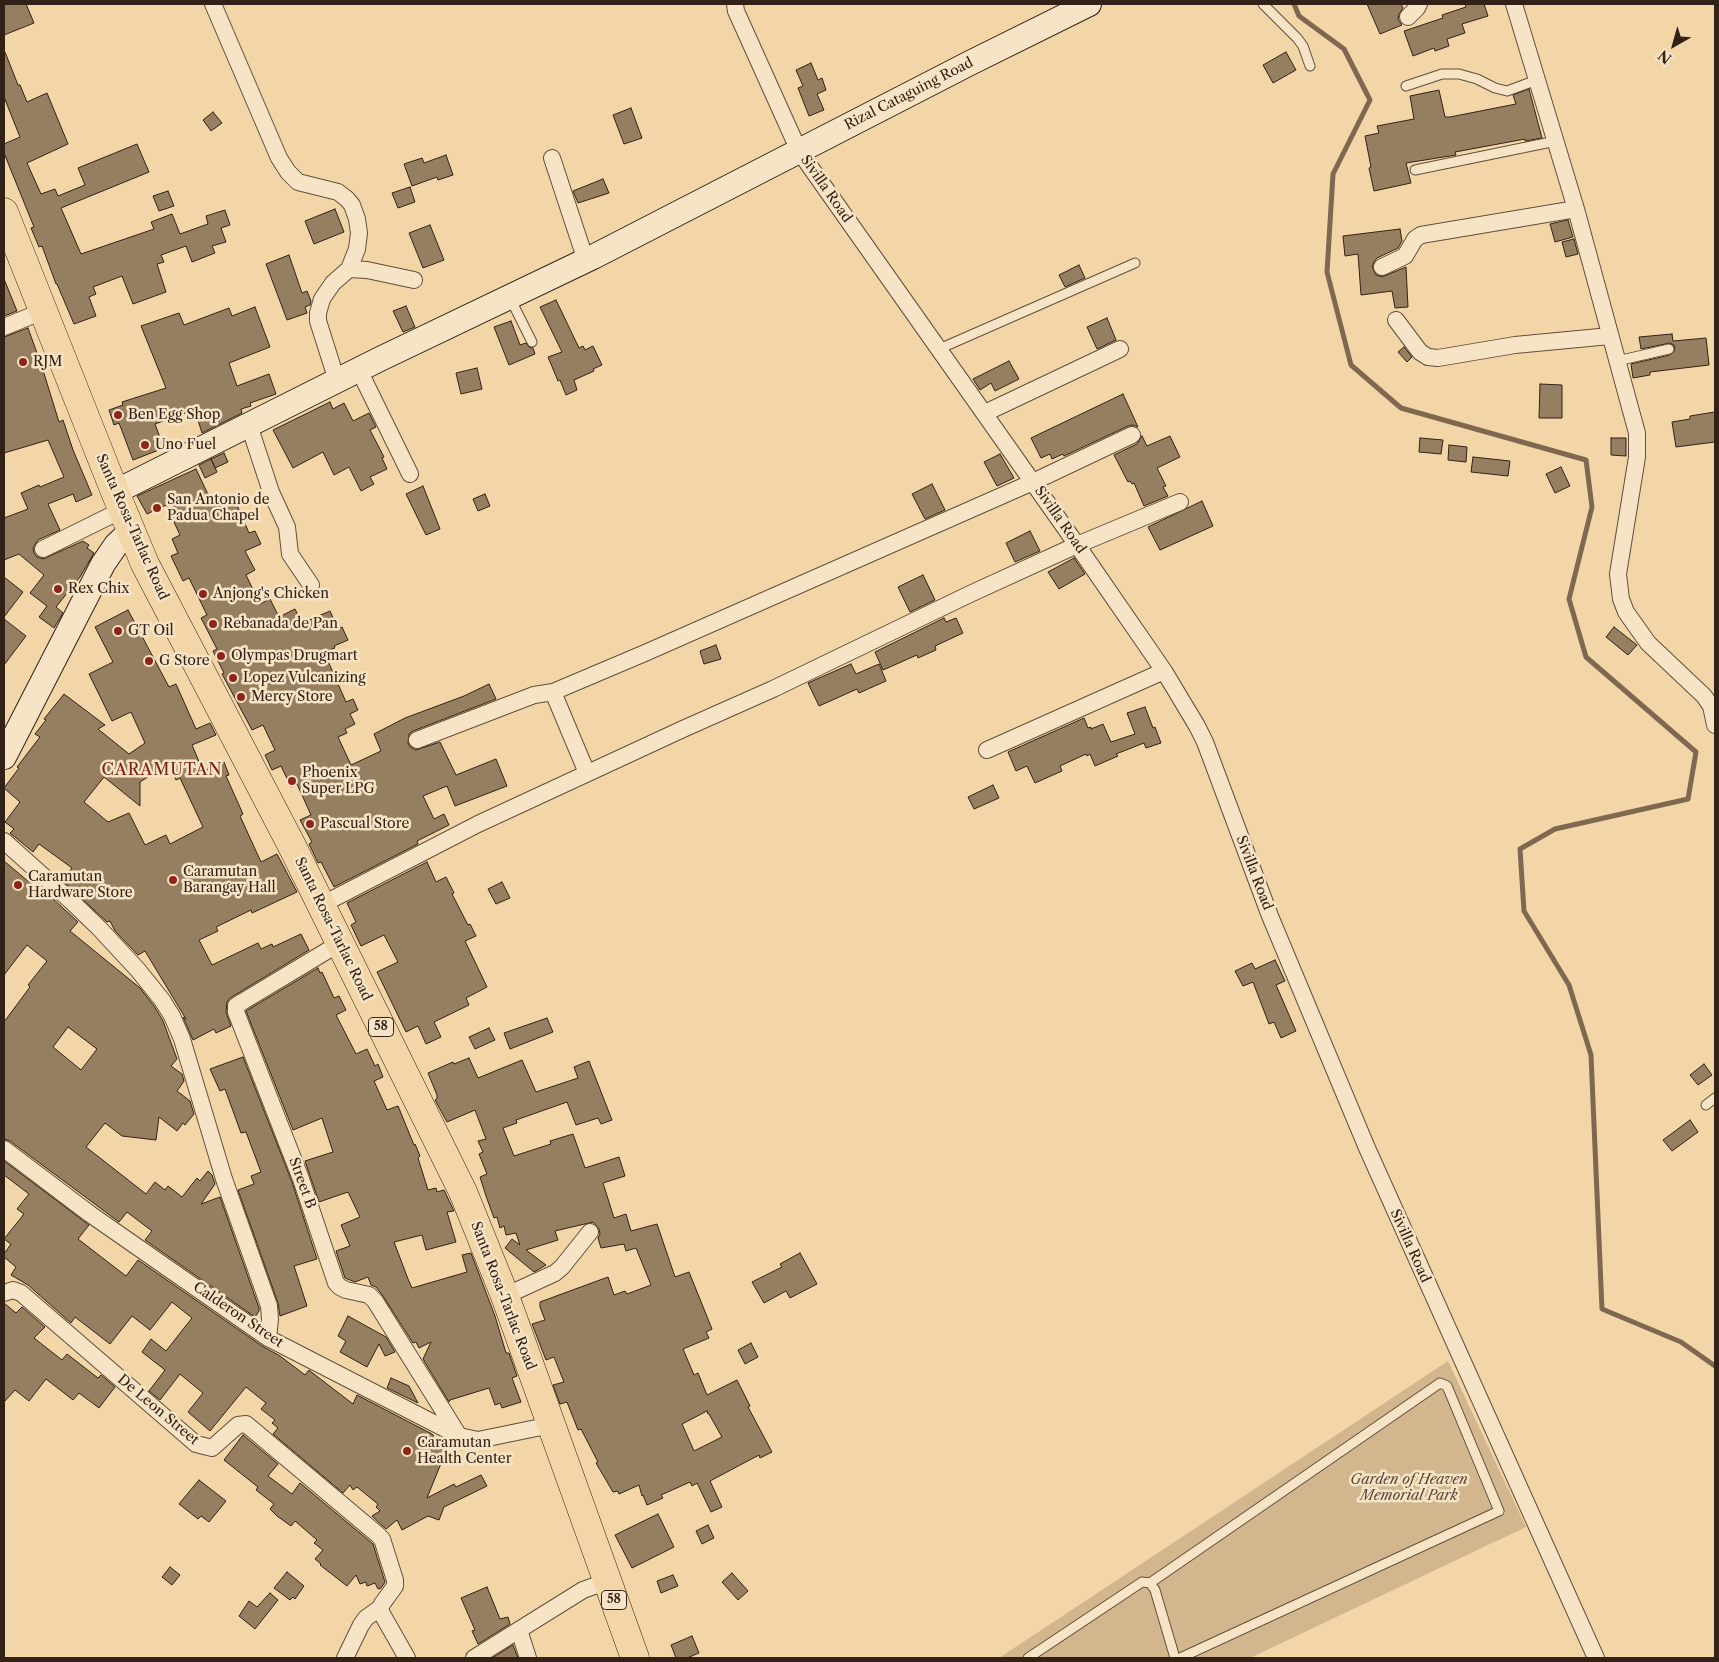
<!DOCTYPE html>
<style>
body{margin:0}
#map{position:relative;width:1719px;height:1662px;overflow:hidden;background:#f3d6a7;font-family:"Libre Caslon Text",serif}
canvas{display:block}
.frame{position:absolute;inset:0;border:5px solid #322116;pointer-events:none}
.north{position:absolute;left:1649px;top:20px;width:50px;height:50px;-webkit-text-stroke:4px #f7e4c6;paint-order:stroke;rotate:218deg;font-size:14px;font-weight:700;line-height:20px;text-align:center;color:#322116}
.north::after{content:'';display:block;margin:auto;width:18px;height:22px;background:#322116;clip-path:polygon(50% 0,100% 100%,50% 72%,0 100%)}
</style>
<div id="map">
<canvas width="1719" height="1662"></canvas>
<div class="frame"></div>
<div class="north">N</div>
</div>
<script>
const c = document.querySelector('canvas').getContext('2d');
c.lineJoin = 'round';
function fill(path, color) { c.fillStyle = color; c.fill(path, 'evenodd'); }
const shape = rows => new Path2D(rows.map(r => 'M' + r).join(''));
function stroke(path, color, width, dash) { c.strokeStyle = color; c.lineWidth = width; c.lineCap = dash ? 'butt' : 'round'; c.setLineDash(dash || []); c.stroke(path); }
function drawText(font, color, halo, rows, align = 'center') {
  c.font = font + ' "Libre Caslon Text",serif'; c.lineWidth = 5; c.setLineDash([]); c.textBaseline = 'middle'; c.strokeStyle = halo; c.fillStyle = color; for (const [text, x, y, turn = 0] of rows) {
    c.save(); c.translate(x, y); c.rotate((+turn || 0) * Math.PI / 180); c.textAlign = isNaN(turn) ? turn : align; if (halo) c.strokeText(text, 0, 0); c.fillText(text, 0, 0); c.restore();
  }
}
const green = shape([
 [1448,1361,1526,1527,1250,1658,999,1658]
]);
const stream = shape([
 [1294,4,1299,16,1344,49,1370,100,1333,174,1327,272,1351,365,1401,408,1586,460,1592,507,1569,599,1586,657,1696,752,1688,799,1555,829,1520,849,1524,911,1569,985,1591,1055,1602,1309,1681,1342,1715,1366]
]);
const building = shape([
 [4,4,26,4,34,23,4,35,4,4],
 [1367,4,1401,4,1403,8,1399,14,1398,19,1402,25,1380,34,1367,4],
 [1465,4,1484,4,1488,16,1462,24,1465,33,1447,39,1449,46,1435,51,1434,48,1413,56,1404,31,1443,18,1442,15,1466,7,1465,4],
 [4,52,5,52,18,85,20,85,27,102,47,93,68,144,27,163,41,194,55,189,58,196,85,185,78,168,137,144,149,172,61,208,81,254,154,229,151,222,172,214,180,234,208,224,206,216,225,210,230,225,221,228,226,242,212,246,215,253,192,262,186,246,161,255,164,262,157,264,166,292,133,304,122,276,93,287,96,294,89,297,96,316,74,324,57,284,56,284,42,246,39,247,31,228,34,227,4,153,4,144,20,137,4,97,4,52],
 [1286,52,1296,70,1273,83,1263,65,1286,52],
 [811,63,818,80,822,78,826,90,817,94,824,110,809,116,798,88,803,86,796,70,811,63],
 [1529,89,1542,138,1525,141,1525,139,1455,152,1456,155,1406,163,1411,183,1374,191,1369,168,1371,167,1365,136,1379,133,1377,126,1414,119,1410,96,1439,90,1445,117,1450,117,1516,104,1513,95,1529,89],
 [631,108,642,138,624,144,613,115,631,108],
 [213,112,222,123,211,131,203,120,213,112],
 [446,155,453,175,438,180,437,177,412,186,404,164,422,158,424,163,446,155],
 [603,179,609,193,578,203,573,191,603,179],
 [410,187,415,202,398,208,392,193,410,187],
 [168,191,174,206,159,211,153,196,168,191],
 [335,209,344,232,314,244,305,221,335,209],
 [1568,220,1573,237,1555,242,1550,224,1568,220],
 [430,225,444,260,423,268,409,233,430,225],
 [1400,229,1402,241,1398,248,1377,258,1374,262,1372,267,1376,275,1382,277,1406,267,1408,307,1395,308,1392,291,1361,295,1358,254,1345,256,1343,236,1400,229],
 [1574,239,1578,254,1566,257,1562,242,1574,239],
 [289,255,302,293,307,291,311,301,310,305,305,307,307,313,287,320,266,264,289,255],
 [1079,265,1085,278,1065,287,1059,275,1079,265],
 [4,279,17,311,4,316,4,279],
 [556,300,579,348,583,346,585,350,593,346,602,365,593,369,594,371,574,380,577,390,566,395,560,380,558,381,548,357,562,352,540,307,556,300],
 [406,306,415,327,403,332,393,311,406,306],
 [255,307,270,347,229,363,237,386,269,374,276,394,250,403,251,406,241,409,242,413,202,433,197,417,190,419,188,412,155,424,164,448,133,460,119,423,114,425,109,410,123,405,122,402,166,388,141,326,179,313,184,325,229,308,232,316,255,307],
 [1107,318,1116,340,1097,349,1087,327,1107,318],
 [511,321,520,345,526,343,529,347,533,348,535,354,509,365,494,327,511,321],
 [28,328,42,367,59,422,63,420,73,450,92,495,76,502,73,494,48,504,60,530,38,540,33,548,34,553,37,557,43,559,83,541,89,545,87,548,94,553,80,577,56,607,63,613,54,628,39,617,47,606,30,593,44,575,19,554,4,560,4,518,28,509,21,493,39,485,40,487,64,477,48,440,4,453,4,337,28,328],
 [1672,334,1673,341,1706,338,1709,365,1650,372,1650,375,1633,378,1631,364,1670,355,1675,350,1674,345,1670,343,1641,349,1639,337,1672,334],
 [1404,347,1412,357,1407,362,1398,352,1404,347],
 [1009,361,1019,379,995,391,991,383,980,390,973,379,1009,361],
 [477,368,482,389,461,394,456,373,477,368],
 [1540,384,1562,385,1562,418,1539,418,1540,384],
 [1123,394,1138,427,1133,425,1128,426,1064,456,1063,454,1052,459,1050,454,1041,458,1031,438,1123,394],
 [330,402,333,409,344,403,353,421,369,413,376,427,370,430,384,457,382,458,387,469,370,477,374,484,361,491,349,467,334,475,323,452,293,468,273,430,330,402],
 [1715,412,1715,442,1676,447,1672,422,1690,419,1690,416,1715,412],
 [1142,436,1147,446,1170,436,1180,457,1157,468,1166,486,1163,487,1168,496,1144,506,1134,483,1132,484,1130,481,1128,482,1114,455,1137,444,1142,436],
 [1420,438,1443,440,1441,454,1419,452,1420,438],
 [1611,438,1626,438,1626,456,1611,455,1611,438],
 [1449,445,1467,447,1466,462,1448,460,1449,445],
 [224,453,228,462,215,468,211,459,224,453],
 [1000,454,1014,478,997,486,984,462,1000,454],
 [1473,457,1510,461,1508,476,1471,472,1473,457],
 [211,459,217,472,205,478,199,465,211,459],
 [1561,467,1570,486,1555,493,1546,474,1561,467],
 [196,469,214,507,234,498,249,533,255,531,261,544,245,551,255,570,246,575,260,604,270,599,279,617,295,609,302,623,330,611,338,629,342,627,348,640,334,646,335,648,324,652,346,702,353,699,358,710,350,714,355,724,345,729,347,733,338,737,351,765,381,751,374,734,405,718,464,696,489,684,496,699,413,731,409,734,408,743,410,747,416,750,440,742,456,775,496,759,507,786,455,806,447,786,423,796,434,819,444,814,449,825,417,841,418,844,334,887,321,862,318,863,309,844,312,842,300,820,311,815,297,784,291,787,281,766,272,770,265,755,275,750,263,725,252,730,222,674,224,673,213,651,217,649,201,618,207,615,189,578,183,581,171,556,178,553,172,539,180,535,166,505,147,514,137,496,196,469],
 [932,484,945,510,925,519,912,494,932,484],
 [423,486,440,529,426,535,406,494,423,486],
 [485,494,490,506,478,511,473,499,485,494],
 [1202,501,1213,526,1160,550,1148,527,1202,501],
 [1030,531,1040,551,1015,562,1006,543,1030,531],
 [1074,558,1085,574,1059,589,1048,572,1074,558],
 [923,575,935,600,910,612,898,587,923,575],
 [4,577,23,592,4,617,4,577],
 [128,610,169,687,176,684,196,729,210,723,216,735,192,745,203,771,224,762,229,775,226,776,243,814,240,816,261,862,277,854,297,892,252,913,251,910,216,927,218,931,199,940,212,965,258,943,261,949,272,944,273,947,301,934,309,950,230,998,227,1002,226,1012,231,1026,216,1033,214,1029,193,1040,183,1017,186,1019,145,951,138,955,115,931,110,921,107,922,62,880,72,868,39,844,33,852,10,833,14,829,5,822,20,802,4,788,19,768,17,767,40,737,35,734,46,720,44,719,64,694,105,725,98,729,129,754,145,743,131,712,112,721,89,674,113,662,95,627,128,610],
 [169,763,176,780,180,778,203,827,170,844,166,835,145,845,129,813,108,822,84,802,104,777,140,806,140,782,169,763],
 [944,618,946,622,956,618,963,633,935,646,936,650,918,658,917,655,883,670,875,652,944,618],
 [4,619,26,636,4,665,4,619],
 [1614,627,1637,645,1628,655,1606,637,1614,627],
 [716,645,721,659,704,664,700,651,716,645],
 [851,664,856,674,879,664,886,681,859,693,857,689,819,706,808,683,851,664],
 [1145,707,1153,728,1155,727,1161,743,1146,748,1144,743,1116,754,1118,756,1095,766,1090,754,1087,756,1086,754,1060,766,1062,771,1035,783,1027,766,1016,771,1008,752,1084,718,1088,728,1091,727,1091,729,1103,724,1111,742,1135,734,1127,713,1145,707],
 [993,785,999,798,974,809,968,797,993,785],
 [4,861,48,898,50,896,78,922,70,931,140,988,154,1006,163,1021,177,1059,171,1066,182,1074,184,1081,177,1091,190,1101,194,1114,185,1125,183,1123,177,1131,159,1117,156,1140,122,1136,105,1123,86,1147,146,1194,155,1182,165,1190,168,1186,182,1197,197,1178,200,1181,208,1171,212,1175,215,1184,201,1204,220,1197,259,1308,259,1311,255,1317,145,1240,152,1231,127,1212,119,1222,10,1141,4,1139,4,1022,30,987,28,985,47,961,27,945,4,975,4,861],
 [68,1027,97,1049,81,1070,53,1047,68,1027],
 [427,862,436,882,446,877,454,893,452,894,468,925,470,924,476,936,465,941,487,987,466,998,469,1005,434,1022,441,1037,426,1044,418,1026,406,1032,377,972,398,962,384,935,361,946,351,925,356,922,347,903,427,862],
 [502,882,510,898,496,904,488,889,502,882],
 [1275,960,1285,981,1276,985,1296,1031,1281,1038,1274,1022,1269,1024,1253,982,1243,986,1235,971,1252,963,1255,969,1275,960],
 [318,968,320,973,322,972,334,998,339,996,346,1010,336,1015,356,1054,367,1049,375,1066,378,1064,383,1077,374,1081,387,1110,398,1106,414,1145,415,1144,420,1156,418,1158,428,1190,436,1188,437,1192,444,1190,454,1211,447,1212,456,1242,426,1250,422,1235,394,1242,408,1279,412,1288,467,1272,462,1255,471,1253,495,1316,506,1353,509,1353,517,1376,512,1378,521,1402,502,1408,500,1403,495,1405,489,1388,450,1400,449,1402,423,1359,431,1342,419,1348,416,1342,413,1343,383,1296,376,1287,371,1285,368,1277,355,1282,345,1278,336,1251,350,1246,341,1225,360,1217,348,1192,319,1202,305,1161,333,1152,322,1118,293,1130,246,1011,318,968],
 [547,1018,553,1032,510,1049,504,1033,547,1018],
 [489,1028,495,1040,475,1049,469,1037,489,1028],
 [243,1057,292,1182,317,1259,294,1266,307,1306,280,1316,278,1303,238,1190,254,1184,251,1176,261,1172,246,1132,241,1133,225,1089,220,1091,210,1069,243,1057],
 [469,1058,478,1078,522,1060,536,1092,578,1078,574,1067,589,1061,612,1120,601,1124,598,1118,576,1125,567,1102,516,1120,517,1123,503,1128,514,1156,551,1144,550,1141,573,1134,585,1168,619,1157,625,1176,603,1183,614,1218,626,1214,631,1231,657,1224,675,1277,689,1272,712,1329,706,1332,709,1338,683,1349,694,1375,698,1373,707,1395,737,1380,750,1406,748,1407,772,1452,760,1458,759,1455,710,1481,722,1507,711,1512,697,1483,692,1486,690,1482,661,1495,663,1498,647,1505,643,1495,642,1496,639,1485,619,1494,618,1491,613,1492,596,1463,598,1462,581,1429,578,1430,567,1402,560,1404,553,1385,564,1382,554,1357,546,1360,532,1324,545,1320,540,1307,540,1302,608,1277,614,1295,625,1291,627,1294,651,1285,636,1248,626,1251,624,1244,601,1248,598,1238,600,1234,599,1229,593,1222,555,1231,558,1240,526,1250,546,1265,534,1272,505,1248,512,1239,520,1245,516,1233,506,1235,504,1226,500,1228,497,1217,494,1218,486,1196,480,1177,487,1174,479,1154,483,1152,478,1141,486,1139,475,1110,447,1122,435,1100,437,1099,437,1095,428,1073,453,1062,454,1064,469,1058],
 [707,1411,708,1414,709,1414,722,1437,694,1451,682,1424,707,1411],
 [1704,1064,1712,1075,1698,1085,1690,1075,1704,1064],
 [1690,1120,1698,1132,1672,1151,1663,1140,1690,1120],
 [4,1161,89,1225,78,1239,126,1276,138,1260,262,1346,280,1356,305,1375,309,1370,310,1371,353,1404,357,1395,432,1434,434,1436,422,1441,444,1450,444,1456,427,1498,454,1484,456,1487,481,1475,487,1486,444,1507,439,1520,428,1516,402,1530,397,1520,386,1529,372,1516,380,1511,376,1507,378,1504,357,1487,353,1490,350,1485,343,1493,273,1434,278,1428,272,1423,275,1420,261,1409,266,1403,246,1387,210,1431,188,1412,203,1393,180,1374,160,1400,149,1391,165,1370,142,1352,151,1339,166,1351,192,1318,172,1302,150,1330,132,1316,110,1344,75,1317,71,1323,28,1285,11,1275,16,1267,4,1257,4,1254,11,1244,4,1239,24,1214,17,1209,29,1194,4,1175,4,1161],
 [800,1253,817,1284,790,1298,786,1291,764,1303,752,1282,782,1267,780,1264,800,1253],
 [4,1303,16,1313,22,1307,45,1327,34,1338,62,1360,67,1354,98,1378,101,1375,115,1387,99,1408,79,1393,73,1400,46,1379,29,1401,15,1390,4,1402,4,1303],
 [348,1316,386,1337,395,1352,385,1356,379,1344,367,1367,340,1352,346,1341,338,1336,348,1316],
 [751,1343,758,1357,745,1364,738,1350,751,1343],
 [391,1378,409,1386,418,1403,387,1388,391,1378],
 [243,1435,278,1464,268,1476,292,1494,300,1483,373,1544,385,1582,381,1588,378,1589,375,1583,367,1586,366,1582,360,1584,356,1575,347,1586,320,1565,321,1564,315,1559,323,1550,314,1543,317,1540,295,1521,291,1526,277,1516,270,1509,274,1504,256,1490,258,1487,224,1460,243,1435],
 [199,1480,226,1501,209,1522,201,1516,198,1519,179,1504,199,1480],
 [658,1514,674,1547,632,1568,615,1535,658,1514],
 [708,1525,714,1538,702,1544,696,1531,708,1525],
 [170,1567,180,1575,172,1585,162,1577,170,1567],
 [287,1572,304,1586,295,1599,293,1597,290,1600,274,1588,287,1572],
 [732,1573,748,1591,738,1600,722,1582,732,1573],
 [673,1575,678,1586,661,1593,657,1581,673,1575],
 [487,1587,500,1619,508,1617,510,1624,478,1644,472,1631,475,1630,461,1598,487,1587],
 [270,1593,278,1600,255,1629,239,1616,249,1601,257,1607,270,1593],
 [692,1636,699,1653,687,1658,676,1658,671,1645,692,1636],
 [513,1645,518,1658,492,1658,513,1645]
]);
const lane = shape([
 [1263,4,1297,38,1303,46,1310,66],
 [1406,86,1442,74,1459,74,1477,79,1495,88,1507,91,1537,80],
 [1415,170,1556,141],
 [510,298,532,342],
 [939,349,1135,263],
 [1617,361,1669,349],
 [1706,1105,1715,1098],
 [1150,1583,1440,1383,1447,1386,1499,1511,1180,1658],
 [1028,1658,1142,1582,1150,1583,1155,1590,1175,1658]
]);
const street = shape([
 [213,4,279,158,288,172,298,182,338,192,347,199,352,205,357,219,359,233,357,249,349,269],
 [735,4,736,11,799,151,1077,545,1164,671,1197,726,1205,742,1270,916,1367,1148,1596,1658],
 [1514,4,1576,209,1637,433,1637,457,1618,574,1621,599,1626,612,1648,643,1704,696,1711,706,1715,725],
 [1408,17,1417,8,1419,4],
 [552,158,586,261],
 [1382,267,1405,256,1415,239,1421,235,1576,209],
 [1396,320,1420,352,1428,357,1438,358,1515,345,1610,336],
 [4,327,43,311],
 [359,370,410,474],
 [337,381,318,321,318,313,322,299,333,283,349,269,367,270,414,280],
 [985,413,1120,349],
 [249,425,271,492,287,527,290,554,311,585],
 [43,549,122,510],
 [553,692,645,653,1033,482,1132,435],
 [417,740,534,695,553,692,587,773],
 [987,750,1164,671],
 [4,841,71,901,99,928,138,970,162,1000,172,1016,182,1039,224,1179,269,1306,270,1319,268,1338],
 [321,905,478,824,683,729,773,689,970,594,1077,545,1180,502],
 [340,943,242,1002,236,1006,236,1012,301,1179,336,1283,340,1287,346,1290,369,1295,375,1301,459,1436],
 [4,1149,90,1214,268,1338,459,1436,478,1440,551,1425],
 [4,1293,13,1290,21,1293,196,1444,212,1448,238,1425,246,1424,377,1534,382,1539,395,1580,395,1586,382,1604,380,1608,382,1614,407,1658],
 [505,1296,555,1273,562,1267,590,1232],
 [519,1630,528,1658],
 [345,1658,361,1625,366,1618,380,1608],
 [474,1658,583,1590,608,1581]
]);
const secondary = shape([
 [115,492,380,359,593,257,970,63,1089,4],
 [4,757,103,564,116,545,131,531]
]);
const highway = shape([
 [4,212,115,492,145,564,292,846,463,1192,505,1296,635,1658]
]);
const markers = [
 [23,362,5,"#8f2418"],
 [118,415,5,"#8f2418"],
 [145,445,5,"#8f2418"],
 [157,508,5,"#8f2418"],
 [58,589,5,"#8f2418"],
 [203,594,5,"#8f2418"],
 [213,624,5,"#8f2418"],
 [118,631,5,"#8f2418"],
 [221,656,5,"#8f2418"],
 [149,661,5,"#8f2418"],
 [233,678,5,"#8f2418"],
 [241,697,5,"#8f2418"],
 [292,781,5,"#8f2418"],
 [310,824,5,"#8f2418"],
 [173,880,5,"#8f2418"],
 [18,885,5,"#8f2418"],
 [407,1451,5,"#8f2418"]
];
const shields = [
 [381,1027,25],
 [614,1600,25]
];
const shieldNames = [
 ["58",381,1027],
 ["58",614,1600]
];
const streetNames = [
 ["Rizal Cataguing Road",909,94,-27],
 ["Sivilla Road",826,189,55],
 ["Sivilla Road",1060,520,55],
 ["Santa Rosa-Tarlac Road",132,527,66],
 ["Sivilla Road",1254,873,69],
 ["Santa Rosa-Tarlac Road",333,929,64],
 ["Street B",302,1183,70],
 ["Sivilla Road",1410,1246,66],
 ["Santa Rosa-Tarlac Road",503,1296,69],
 ["Calderon Street",238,1315,34],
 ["De Leon Street",158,1410,40]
];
const poiNames = [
 ["RJM",33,362],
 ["Ben Egg Shop",128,415],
 ["Uno Fuel",155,445],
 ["San Antonio de",167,500],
 ["Padua Chapel",167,516],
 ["Rex Chix",68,589],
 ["Anjong's Chicken",213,594],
 ["Rebanada de Pan",223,624],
 ["GT Oil",128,631],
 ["Olympas Drugmart",231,656],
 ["G Store",159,661],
 ["Lopez Vulcanizing",243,678],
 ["Mercy Store",251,697],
 ["Phoenix",302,773],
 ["Super LPG",302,789],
 ["Pascual Store",320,824],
 ["Caramutan",183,872],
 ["Barangay Hall",183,888],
 ["Caramutan",28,877],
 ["Hardware Store",28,893],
 ["Caramutan",417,1443],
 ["Health Center",417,1459]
];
const parkNames = [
 ["Garden of Heaven",1409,1480],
 ["Memorial Park",1409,1496]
];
const quarterNames = [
 ["CARAMUTAN",162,770]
];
fill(green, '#d2b78e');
stroke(stream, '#7e6850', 5);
fill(building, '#967f61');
stroke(building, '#322116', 1);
stroke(lane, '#624e3a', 11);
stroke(street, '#624e3a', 18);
stroke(secondary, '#322116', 26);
stroke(highway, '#322116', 29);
stroke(lane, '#f7e4c6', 9);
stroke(street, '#f7e4c6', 16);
stroke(secondary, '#f7e4c6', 24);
stroke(highway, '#f3d6a7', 28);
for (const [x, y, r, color] of markers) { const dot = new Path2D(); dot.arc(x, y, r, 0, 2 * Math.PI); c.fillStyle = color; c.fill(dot); stroke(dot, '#f7e4c6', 2); }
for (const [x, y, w] of shields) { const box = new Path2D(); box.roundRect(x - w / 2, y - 9.5, w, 19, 4); c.fillStyle = '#f7e4c6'; c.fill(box); stroke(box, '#322116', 1); }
drawText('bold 12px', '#322116', null, shieldNames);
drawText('14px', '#322116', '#f7e4c6', streetNames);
drawText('14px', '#322116', '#f7e4c6', poiNames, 'left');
drawText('italic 14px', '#5a4634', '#f7e4c6', parkNames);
c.letterSpacing = '1px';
drawText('16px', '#7a1f14', '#f7e4c6', quarterNames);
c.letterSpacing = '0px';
</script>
